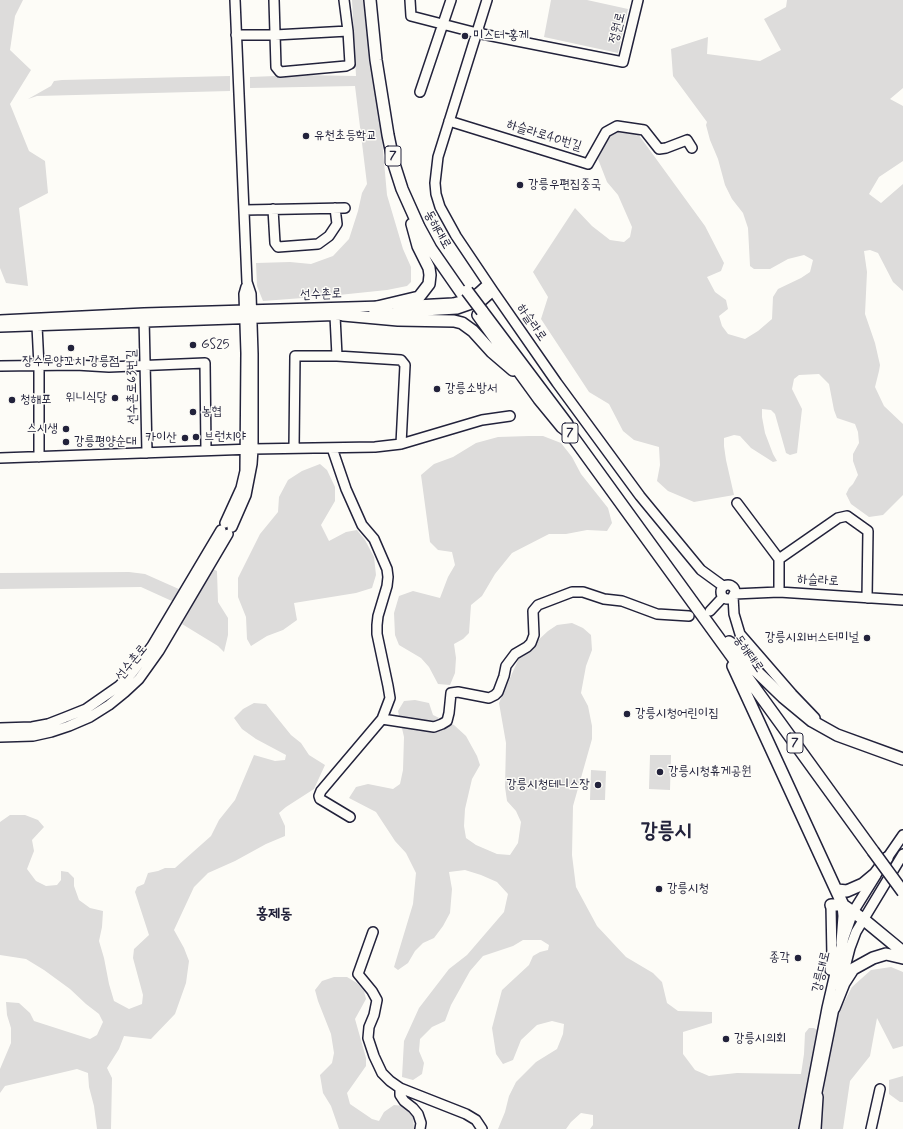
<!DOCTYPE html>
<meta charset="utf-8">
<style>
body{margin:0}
canvas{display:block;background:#fdfcf7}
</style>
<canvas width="903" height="1129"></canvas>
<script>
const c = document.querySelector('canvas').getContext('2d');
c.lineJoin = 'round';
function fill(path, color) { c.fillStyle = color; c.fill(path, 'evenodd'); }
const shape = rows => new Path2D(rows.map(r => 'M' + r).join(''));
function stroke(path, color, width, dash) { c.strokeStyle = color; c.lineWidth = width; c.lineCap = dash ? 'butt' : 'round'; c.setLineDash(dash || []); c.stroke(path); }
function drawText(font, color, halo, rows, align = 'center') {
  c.font = font + ' Mynerve,"Poor Story",sans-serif'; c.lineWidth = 3; c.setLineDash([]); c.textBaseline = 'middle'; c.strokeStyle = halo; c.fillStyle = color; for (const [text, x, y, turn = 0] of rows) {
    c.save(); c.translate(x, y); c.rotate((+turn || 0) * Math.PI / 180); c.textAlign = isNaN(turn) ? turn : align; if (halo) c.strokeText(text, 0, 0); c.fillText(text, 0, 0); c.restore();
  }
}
const green = shape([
 [0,0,23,0,15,16,10,50,31,70,10,104,29,151,45,161,48,193,19,208,28,286,6,283,0,268],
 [352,0,364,0,365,19,371,69,380,117,387,195,403,249,411,267,411,282,407,286,387,290,329,296,263,301,257,286,256,263,290,262,311,264,333,256,349,239,358,211,362,193,367,184,355,86,250,88,250,77,300,75,356,76],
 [551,0,587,0,628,9,618,53,544,37],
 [787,0,903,0,903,88,890,99,903,106,903,161,879,177,869,194,881,203,903,184,903,291,893,282,878,253,870,250,864,251,867,272,865,314,875,343,880,365,879,371,875,387,884,406,903,424,903,495,883,515,869,517,851,504,846,494,849,488,853,484,858,475,853,461,853,454,859,443,858,432,855,424,837,418,834,410,829,384,819,374,799,375,794,379,792,389,802,409,797,453,790,455,786,453,775,414,771,410,762,409,762,417,765,433,773,454,777,461,773,462,751,448,740,436,734,435,724,438,724,446,726,460,734,495,694,502,668,491,657,481,660,465,659,447,634,440,623,431,609,404,589,392,541,319,548,297,533,272,575,208,592,226,610,240,624,242,630,237,632,227,618,195,607,182,598,159,609,136,618,131,638,134,705,226,724,263,721,271,707,277,715,292,726,300,728,309,719,316,722,326,728,334,745,339,758,331,772,319,773,297,778,289,801,278,810,272,813,260,804,255,788,259,770,269,754,269,750,266,748,228,743,213,732,199,725,185,718,159,710,140,706,125,707,122,673,76,671,49,708,37,707,54,760,61,781,50,764,19,786,7],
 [230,76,230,91,37,96,28,99,51,86,54,81,62,80],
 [529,436,543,436,561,443,572,457,581,474,608,508,612,523,607,531,587,530,566,534,549,534,512,553,495,574,482,596,471,605,469,633,463,639,454,644,456,658,455,673,450,685,438,684,429,667,421,658,399,645,395,635,394,613,399,596,413,591,440,598,448,577,455,565,452,552,438,550,430,542,421,475,434,464,453,457,476,443,498,437],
 [320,464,327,470,335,487,335,501,321,525,329,541,346,532,357,530,365,540,374,557,376,575,372,588,356,593,294,603,297,620,283,630,267,636,251,646,247,639,246,617,238,597,238,578,260,534,278,512,279,497,288,480,302,471],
 [213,569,217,571,218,602,228,618,228,635,224,652,218,646,182,624],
 [129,572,145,574,181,590,174,602,141,587,0,589,0,573],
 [572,623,583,628,591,635,592,650,586,666,581,693,588,706,592,726,592,739,573,806,572,855,576,887,597,926,626,957,653,973,662,982,667,1003,678,1011,712,1012,712,1023,683,1032,683,1054,695,1070,709,1076,737,1073,801,1074,804,1054,805,1033,809,1028,814,1028,822,1033,803,1129,590,1129,593,1125,593,1115,581,1113,571,1122,566,1129,498,1129,505,1112,509,1096,516,1082,536,1062,557,1049,563,1034,564,1024,552,1021,537,1025,521,1040,513,1060,503,1064,496,1054,492,1028,502,990,529,965,533,956,540,952,548,950,549,945,541,940,523,940,513,946,483,956,470,971,451,1005,445,1021,432,1027,420,1039,419,1051,424,1063,422,1074,413,1080,402,1077,404,1041,419,1008,449,969,467,955,504,912,508,894,497,882,481,875,465,870,449,872,452,889,450,913,443,926,434,938,423,943,415,951,408,963,398,970,394,967,413,904,416,873,406,853,395,841,376,812,349,798,356,787,368,784,393,789,400,784,403,770,404,737,398,711,404,701,415,700,429,703,433,715,454,725,466,736,477,756,480,765,472,779,465,809,464,826,466,838,476,845,497,854,510,855,518,843,521,822,516,811,507,801,505,787,506,743,499,703,519,658,548,631,557,625],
 [254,703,266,704,291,735,301,743,309,755,325,765,314,789,286,807,279,813,285,826,285,836,266,844,235,861,208,873,194,887,174,930,184,948,189,961,186,983,175,1014,151,1039,124,1036,119,1049,107,1068,112,1078,111,1129,97,1129,94,1106,89,1087,88,1073,77,1069,5,1086,0,1093,0,1069,11,1043,11,1028,7,1015,6,1002,19,1003,30,1013,34,1021,90,1039,97,1035,103,1022,99,1014,86,1004,70,989,44,970,26,959,0,955,0,822,10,815,25,815,38,820,44,827,32,840,34,851,27,869,36,881,46,886,57,885,61,880,61,871,68,872,74,878,74,886,79,900,90,908,103,911,102,927,99,941,104,958,109,984,114,1001,129,1009,142,1004,143,995,133,958,134,949,149,935,135,892,137,887,144,884,148,873,158,871,165,868,175,868,211,836,219,820,235,800,254,755,275,761,285,760,286,755,256,739,242,729,234,718,243,709],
 [650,755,671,755,670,790,649,789],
 [591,770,606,771,605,800,590,800],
 [891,967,903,972,903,1046,893,1049,877,1018,870,1056,850,1081,843,1129,817,1129,832,1036,840,1010,852,987,871,970],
 [334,977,347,977,357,983,364,991,366,999,355,1019,366,1058,366,1066,347,1093,350,1104,372,1119,379,1121,384,1112,394,1105,404,1106,413,1115,414,1129,339,1129,331,1106,323,1093,320,1075,332,1063,334,1053,331,1034,318,1001,315,990,322,981],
 [903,1076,903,1102,900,1102,889,1094,889,1080]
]);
const minor = shape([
 [274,0,276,67,280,72,346,66,350,64,348,31,344,0],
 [410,0,411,16,477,33,623,62,638,0],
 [487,0,438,157,435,183,436,194,440,207,456,236,493,291,557,383,640,496,701,570,723,586],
 [236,35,275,35,348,31],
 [420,92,451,0],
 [449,121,588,164,606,132,617,126,644,130,659,149,666,148,687,140,692,148],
 [273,209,275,243,278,247,318,244,329,236,337,224,335,208],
 [245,210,345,208],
 [397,306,453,303,465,300,478,293,488,284],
 [373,314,457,309,483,300,493,291],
 [335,316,337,356],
 [144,317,147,453],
 [0,320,144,313,382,306],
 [37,326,39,366,39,457],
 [0,327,349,315],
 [0,366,76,365,109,367,205,363,206,450],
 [294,448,295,356,337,356,401,360,405,365,401,444],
 [332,448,346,489,362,525,374,539,387,569,388,577,387,586,378,616,377,625,377,634,388,686,390,698,382,719,321,791,319,796,320,799,350,817],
 [0,458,253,449,375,447,401,444,482,420,510,416],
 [737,503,779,559,779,592],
 [225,523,241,488,245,471,246,353,244,294,246,287],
 [232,527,246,495,252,464,253,449,253,354,251,294,247,282,235,0],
 [779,559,838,518,847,516,868,531,867,598],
 '721 592a7 7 0 1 1 14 0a7 7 0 1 1-14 0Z',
 [734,594,779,592,903,600],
 [733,596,734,614,740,634,792,694,815,718],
 [710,611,723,597],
 [382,719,434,727,442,724,447,721,449,713,451,693,458,692,489,698,495,695,498,692,504,676,506,666,515,654,527,647,531,643,534,635,533,611,538,605,572,592,583,592,604,599,622,601,657,614,689,616],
 [0,728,32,727,48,724,66,717,86,709,119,686,132,673,152,646,221,530],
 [0,737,33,736,51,732,69,726,90,717,109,705,125,692,139,679,159,651,228,534],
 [883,864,903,835],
 [373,932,358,974,372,991,377,1000,374,1015,369,1027,368,1038,374,1056,382,1073,390,1081,400,1088,466,1114,476,1120,482,1129],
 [830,970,832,957,831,905],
 [840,987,850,948,856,932,903,854],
 [400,1088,400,1095,404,1101,413,1108,418,1114,421,1123,420,1129],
 [815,1102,835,1003],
 [804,1129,827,1008,842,943,853,912,876,875],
 [871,1129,880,1089]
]);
const major = shape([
 [370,0,376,60,388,135,394,164,402,189,419,227,431,249,463,295],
 [377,307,419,297,429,284,430,275,429,268,418,246,412,224],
 [343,315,398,320,454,321,462,323,473,331,492,352,513,370],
 [478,315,539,399,562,427,570,433,567,424,482,311],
 [570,433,873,851],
 [729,642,732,644,752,667,783,697,812,721,837,735,903,759],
 [733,666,843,905,863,919,903,952],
 [837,890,847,891,863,884,875,874,887,858],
 [831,905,843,905,844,916,842,943],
 [834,1008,844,983,853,969,873,958,886,954,903,958]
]);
const highway = shape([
 [814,1129,816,1097]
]);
const majorBridge = shape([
 [467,291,482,311],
 [873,851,903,892]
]);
const markers = [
 [465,36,4,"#22223b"],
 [306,136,4,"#22223b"],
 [520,185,4,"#22223b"],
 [193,345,4,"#22223b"],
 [71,348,4,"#22223b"],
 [437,389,4,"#22223b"],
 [115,398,4,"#22223b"],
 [12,400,4,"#22223b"],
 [193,412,4,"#22223b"],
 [66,429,4,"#22223b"],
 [196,437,4,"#22223b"],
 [185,438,4,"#22223b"],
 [66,442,4,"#22223b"],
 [867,638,4,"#22223b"],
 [627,714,4,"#22223b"],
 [660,772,4,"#22223b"],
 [598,785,4,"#22223b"],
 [659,889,4,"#22223b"],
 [798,958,4,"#22223b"],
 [726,1039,4,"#22223b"]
];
const shields = [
 [393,156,16],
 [570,433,16],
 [795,743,16]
];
const shieldNames = [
 ["7",393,156],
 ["7",570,433],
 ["7",795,743]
];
const streetNames = [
 ["정원로",618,28,-76],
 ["하슬라로40번길",544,136,17],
 ["동해대로",437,230,61],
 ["선수촌로",321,295,-2],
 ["하슬라로",531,323,55],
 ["선수촌로63번길",133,387,-91],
 ["하슬라로",818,581,3],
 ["동해대로",748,654,55],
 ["선수촌로",132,663,-51],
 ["강릉대로",822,972,-77]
];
const poiNames = [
 ["미스터 홍게",473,36],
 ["유천초등학교",314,136],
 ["강릉우편집중국",528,185],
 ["GS25",201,345],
 ["장수루양꼬치 강릉점",71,362,"center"],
 ["강릉소방서",445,389],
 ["위니식당",107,398,"right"],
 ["청해포",20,400],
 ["농협",201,412],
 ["스시생",58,429,"right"],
 ["브런치야",204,437],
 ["카이산",177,438,"right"],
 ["강릉평양순대",74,442],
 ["강릉시외버스터미널",859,638,"right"],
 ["강릉시청어린이집",635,714],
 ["강릉시청휴게공원",668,772],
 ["강릉시청테니스장",590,785,"right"],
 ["강릉시청",667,889],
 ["종각",790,958,"right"],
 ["강릉시의회",734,1039]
];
const quarterNames = [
 ["홍제동",274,915]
];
const townNames = [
 ["강릉시",666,833]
];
fill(green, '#dddcdb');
stroke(minor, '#22223b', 12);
stroke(major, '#22223b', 14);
stroke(highway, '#22223b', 16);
stroke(minor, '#fdfcf7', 9);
stroke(major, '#fdfcf7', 11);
stroke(highway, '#fdfcf7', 13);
stroke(majorBridge, '#22223b', 14, []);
stroke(majorBridge, '#fdfcf7', 11);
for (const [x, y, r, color] of markers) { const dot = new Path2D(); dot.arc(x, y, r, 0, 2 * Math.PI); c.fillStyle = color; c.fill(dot); stroke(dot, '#fdfcf7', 1.5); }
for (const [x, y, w] of shields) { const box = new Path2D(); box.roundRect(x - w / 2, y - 10, w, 20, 3); c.fillStyle = '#fdfcf7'; c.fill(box); stroke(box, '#22223b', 1); }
drawText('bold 12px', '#22223b', null, shieldNames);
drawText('13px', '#22223b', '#fdfcf7', streetNames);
drawText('13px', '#22223b', '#fdfcf7', poiNames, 'left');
drawText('bold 15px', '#22223b', '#fdfcf7', quarterNames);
drawText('bold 21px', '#22223b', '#fdfcf7', townNames);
</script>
